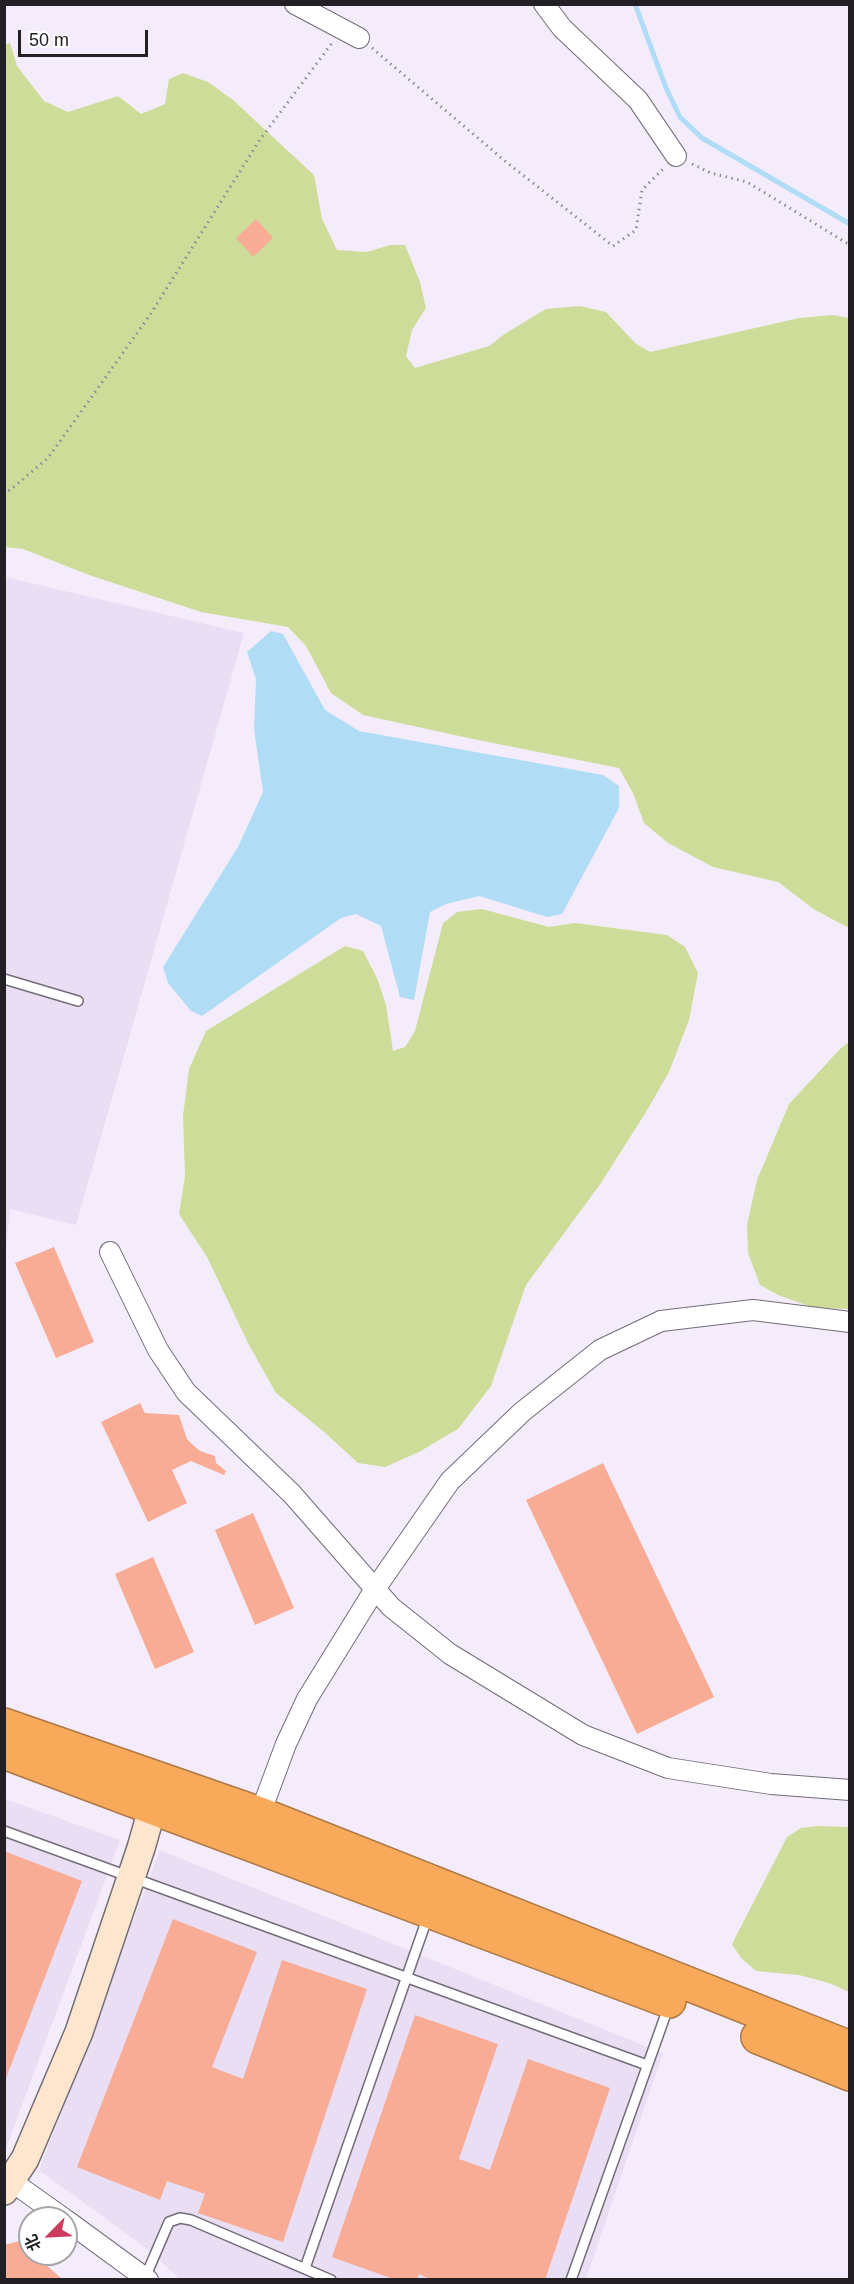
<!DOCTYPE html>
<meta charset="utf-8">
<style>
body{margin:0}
#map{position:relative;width:854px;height:2284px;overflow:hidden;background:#f4ecfa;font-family:Arial,"Noto Sans SC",sans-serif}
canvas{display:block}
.frame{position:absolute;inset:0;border:6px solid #232025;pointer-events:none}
.north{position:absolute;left:18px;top:2206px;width:60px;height:60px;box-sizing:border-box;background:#fff;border:2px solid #a7a6a8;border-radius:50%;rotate:246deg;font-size:16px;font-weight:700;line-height:24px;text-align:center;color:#232025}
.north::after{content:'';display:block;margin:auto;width:21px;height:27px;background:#cb3c60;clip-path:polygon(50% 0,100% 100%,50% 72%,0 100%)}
.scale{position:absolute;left:18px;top:30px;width:130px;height:27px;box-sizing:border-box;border:3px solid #232025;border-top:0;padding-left:8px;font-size:18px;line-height:21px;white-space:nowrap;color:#232025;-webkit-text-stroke:4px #fff;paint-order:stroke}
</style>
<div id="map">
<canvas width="854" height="2284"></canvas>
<div class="frame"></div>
<div class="north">北</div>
<div class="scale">50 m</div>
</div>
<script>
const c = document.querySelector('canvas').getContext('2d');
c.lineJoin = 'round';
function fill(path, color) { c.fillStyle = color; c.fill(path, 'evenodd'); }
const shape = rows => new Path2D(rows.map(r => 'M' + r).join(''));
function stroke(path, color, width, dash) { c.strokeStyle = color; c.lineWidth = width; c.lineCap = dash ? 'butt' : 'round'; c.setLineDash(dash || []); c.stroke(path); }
const built = shape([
 [5,577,244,633,76,1225,10,1209,5,1259],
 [5,1799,120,1840,5,2151],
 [160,1850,663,2053,586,2279,180,2279,146,2248,39,2170]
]);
const green = shape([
 [10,43,17,66,44,101,68,112,118,96,141,114,165,104,169,79,183,73,208,82,233,100,314,175,322,219,337,250,367,252,390,245,405,245,420,282,426,308,412,330,406,356,415,368,489,346,506,333,546,309,580,306,606,312,635,343,650,352,799,318,833,315,849,318,849,928,815,910,778,882,713,867,668,843,644,823,633,793,619,768,473,739,363,715,331,693,306,646,288,627,201,612,89,575,23,549,5,547,4,45],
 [482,909,549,927,575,923,667,935,685,947,698,973,689,1020,669,1072,646,1112,601,1183,526,1285,491,1386,458,1429,419,1452,385,1467,358,1463,323,1431,276,1393,249,1345,207,1257,179,1214,185,1176,183,1116,189,1069,206,1031,345,946,363,951,377,978,386,1005,393,1051,405,1047,415,1031,443,923,457,912],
 [849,1042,849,1309,814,1308,778,1295,760,1285,748,1253,747,1225,757,1180,789,1104,841,1048],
 [819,1826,849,1827,849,1992,829,1983,799,1975,756,1971,741,1958,732,1944,787,1837,801,1828]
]);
const water = shape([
 [271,631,283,634,325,710,359,731,603,775,619,786,619,808,562,914,547,917,479,896,446,904,430,912,414,1000,400,997,381,926,356,914,341,918,202,1016,191,1011,168,983,163,967,238,847,263,792,254,729,256,679,247,652]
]);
const stream = shape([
 [635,4,666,88,680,117,702,138,850,224]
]);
const building = shape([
 [256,219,273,238,253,257,236,238],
 [54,1247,94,1342,56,1358,15,1263],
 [140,1403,145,1413,179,1415,187,1439,193,1445,200,1451,215,1456,216,1463,226,1471,224,1475,191,1461,172,1470,187,1503,148,1522,101,1422],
 [603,1463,714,1697,637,1734,526,1500],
 [253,1513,294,1608,255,1625,215,1530],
 [153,1557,194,1652,155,1669,115,1574],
 [4,1851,82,1881,6,2078,4,2078],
 [173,1919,257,1952,212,2067,243,2079,282,1960,367,1989,283,2242,198,2213,205,2194,167,2181,160,2200,77,2167],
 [415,2015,498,2044,459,2159,490,2170,528,2059,610,2088,545,2280,432,2280,419,2274,417,2280,396,2280,332,2257],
 [19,2241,30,2251,30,2254,34,2254,63,2280,4,2280,4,2245]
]);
const path = shape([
 [372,48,505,161,613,246,636,230,642,190,663,169],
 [692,164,711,173,747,182,850,245],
 [4,495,48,458,150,315,259,141,332,43]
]);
const lane = shape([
 [4,979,78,1001],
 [4,1831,647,2065],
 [305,2268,428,1916],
 [144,2280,169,2222,180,2218,191,2220,331,2280],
 [571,2280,668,2008]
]);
const street = shape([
 [295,4,359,38],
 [544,4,562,28,638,100,676,156],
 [110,1252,158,1350,186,1392,292,1494,391,1607,450,1654,583,1735,668,1768,771,1784,850,1790],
 [260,1814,286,1744,307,1699,375,1589,450,1481,522,1412,600,1350,661,1321,753,1310,850,1322],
 [11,2181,63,2218],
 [66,2220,148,2280]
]);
const secondary = shape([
 [4,2191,25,2159,79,2032,141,1848,153,1806]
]);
const highway = shape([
 [4,1725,260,1814,850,2048],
 [4,1752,669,2001],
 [758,2037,850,2074]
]);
fill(built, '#e9def3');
fill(green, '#cddd99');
fill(water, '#b0ddf5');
stroke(stream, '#b0ddf5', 5);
fill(building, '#f8ac96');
stroke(lane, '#736c79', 12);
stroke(street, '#736c79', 22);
stroke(secondary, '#736c79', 30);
stroke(highway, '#ae7947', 36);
stroke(path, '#918b95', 3, [1.5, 4.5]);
stroke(lane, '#fff', 9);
stroke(street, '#fff', 20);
stroke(secondary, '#fde5ce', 27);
stroke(highway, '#f9a95a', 33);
</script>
